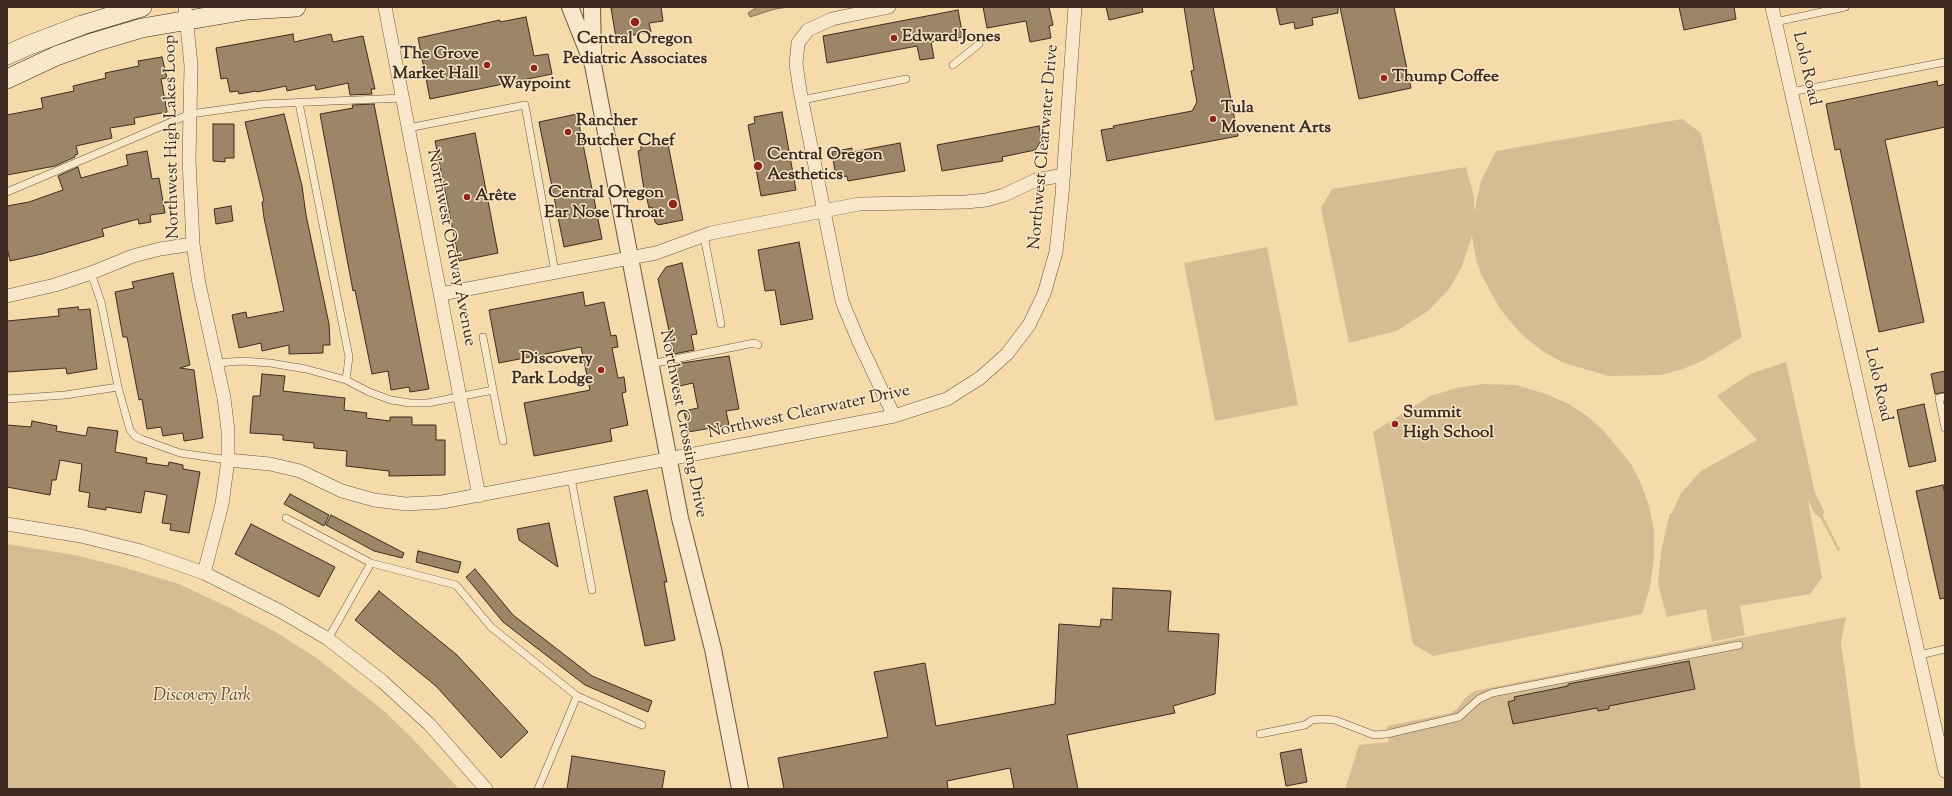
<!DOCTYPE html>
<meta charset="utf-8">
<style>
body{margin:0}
#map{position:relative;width:1952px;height:796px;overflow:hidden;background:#f5daaa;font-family:"Sorts Mill Goudy",serif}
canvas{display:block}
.frame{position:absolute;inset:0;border:8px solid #3e2b1f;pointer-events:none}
</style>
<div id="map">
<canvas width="1952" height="796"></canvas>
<div class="frame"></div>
</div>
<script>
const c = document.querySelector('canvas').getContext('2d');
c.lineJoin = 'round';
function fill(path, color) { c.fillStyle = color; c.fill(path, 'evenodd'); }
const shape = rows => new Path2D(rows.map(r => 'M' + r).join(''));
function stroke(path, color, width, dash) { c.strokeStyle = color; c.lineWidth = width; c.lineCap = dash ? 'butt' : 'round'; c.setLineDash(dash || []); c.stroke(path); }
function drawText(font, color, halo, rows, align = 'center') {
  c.font = font + ' "Sorts Mill Goudy",serif'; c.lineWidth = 3; c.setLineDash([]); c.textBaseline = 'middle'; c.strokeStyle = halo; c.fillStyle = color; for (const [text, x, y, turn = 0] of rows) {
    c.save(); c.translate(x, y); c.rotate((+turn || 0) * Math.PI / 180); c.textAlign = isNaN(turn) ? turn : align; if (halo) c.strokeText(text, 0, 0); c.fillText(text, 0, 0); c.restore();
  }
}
const green = shape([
 [1682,119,1701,133,1742,337,1704,360,1683,369,1661,375,1609,376,1564,363,1544,352,1522,335,1500,309,1481,274,1476,259,1472,236,1462,266,1449,289,1428,311,1396,331,1349,343,1321,208,1332,189,1466,167,1474,197,1474,212,1481,181,1496,151],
 [1267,247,1298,405,1215,421,1184,263],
 [1786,362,1815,493,1824,511,1823,516,1840,550,1838,551,1820,517,1815,514,1808,500,1822,578,1810,594,1740,606,1745,635,1712,642,1706,609,1667,617,1658,584,1661,551,1670,513,1672,513,1681,493,1701,471,1757,440,1717,396,1750,374],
 [1482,384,1516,385,1546,394,1569,404,1587,416,1602,429,1631,464,1641,484,1649,506,1654,531,1654,558,1650,587,1642,614,1433,656,1413,644,1373,432,1430,396,1457,388],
 [7,544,74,555,119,566,179,584,228,607,276,632,318,659,384,711,412,738,459,789,7,789],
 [1846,617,1841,642,1861,789,1346,789,1346,786,1359,745,1389,742,1387,726,1451,713,1458,708,1465,698,1474,691]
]);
const water = shape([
 [757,7,788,7,775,9,750,17,748,13,757,7]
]);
const building = shape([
 [619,7,661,7,663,21,649,23,651,32,616,38,611,8,619,7],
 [983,7,1049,7,1053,25,1049,26,1051,38,1030,42,1026,21,987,28,983,7],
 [1106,7,1142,7,1143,12,1109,20,1106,7],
 [1184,7,1213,7,1238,136,1107,161,1101,130,1114,128,1113,126,1192,111,1197,102,1191,71,1194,70,1184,7],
 [1276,7,1338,7,1338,13,1312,18,1313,25,1295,29,1294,22,1280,25,1276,7],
 [1340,7,1394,7,1411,88,1359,99,1340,7],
 [1679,7,1734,7,1736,19,1684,30,1679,7],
 [958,10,963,37,931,42,934,58,920,60,917,46,827,63,823,36,958,10],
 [526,17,534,56,548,54,552,74,430,99,418,38,500,20,500,22,526,17],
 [293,34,294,42,331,34,333,42,363,36,375,89,371,89,372,94,350,95,348,83,316,90,315,85,287,91,286,86,257,92,256,91,239,94,238,91,230,92,227,78,221,79,216,48,293,34],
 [162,57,167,78,161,79,167,112,134,118,135,124,110,128,112,138,76,146,78,154,75,155,75,157,55,166,7,175,7,115,43,108,41,98,74,91,73,86,106,78,105,73,139,66,138,61,162,57],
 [1937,81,1938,86,1945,84,1945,127,1885,140,1924,322,1879,332,1840,149,1835,150,1826,104,1937,81],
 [374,104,429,389,410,392,409,387,391,390,388,371,372,374,355,290,353,291,320,114,353,108,352,105,374,104],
 [782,112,796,190,761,196,748,125,755,123,754,117,782,112],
 [284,114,302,186,306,215,329,324,330,345,323,345,323,353,289,354,289,345,262,351,261,343,239,348,232,315,246,312,247,318,284,311,264,218,262,202,264,201,245,122,284,114],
 [577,114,602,239,564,247,539,122,577,114],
 [213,124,234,124,234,158,225,158,225,162,213,161,213,124],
 [1039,126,1042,140,1035,150,1002,157,1003,161,942,171,937,145,1039,126],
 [475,133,498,253,459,261,435,141,475,133],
 [661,142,662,146,668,144,683,220,658,225,655,222,652,207,649,208,645,190,644,190,638,151,641,150,641,146,661,142],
 [900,143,905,171,848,181,847,176,836,178,832,152,852,148,852,152,900,143],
 [147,151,152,179,159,178,165,213,150,215,151,222,139,224,138,219,102,229,104,236,42,254,10,261,7,248,7,206,29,202,63,190,58,176,78,167,81,178,128,165,126,155,147,151],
 [231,206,233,221,216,224,214,209,231,206],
 [799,242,813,319,781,325,775,290,765,291,758,250,799,242],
 [682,263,697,334,691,335,694,350,674,354,658,279,666,267,682,263],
 [173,273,190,365,180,368,194,370,203,438,184,441,183,433,163,436,161,427,147,429,142,399,139,400,127,337,123,337,115,292,134,288,132,282,173,273],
 [583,292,585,306,604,302,611,336,616,335,618,347,612,348,618,378,624,377,626,392,622,393,628,425,610,429,612,441,534,456,524,403,590,390,581,347,499,363,489,310,583,292],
 [78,307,79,310,90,309,97,369,67,374,66,368,7,372,7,321,59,316,58,309,78,307],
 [729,356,739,409,726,411,729,425,688,432,684,411,698,408,693,383,680,386,675,364,729,356],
 [1945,371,1945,392,1935,394,1931,374,1945,371],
 [262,374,285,376,283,391,345,398,344,410,367,413,366,418,390,421,390,417,412,417,412,425,436,425,436,440,445,440,445,475,389,476,389,471,346,466,347,451,314,448,314,443,283,440,283,435,250,433,253,396,260,396,262,374],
 [1924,404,1936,461,1909,467,1897,410,1924,404],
 [32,421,57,426,56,431,86,436,88,427,118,431,115,452,147,458,146,463,168,466,169,462,183,465,183,469,200,472,189,533,170,530,171,524,162,523,167,495,145,491,141,513,106,507,106,510,88,507,90,493,79,491,82,464,60,460,56,480,52,480,50,495,7,487,7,425,31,427,32,421],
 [1943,485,1945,494,1945,598,1940,599,1916,491,1943,485],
 [647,490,667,582,664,582,675,640,645,646,614,497,647,490],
 [290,494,329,515,324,526,284,504,290,494],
 [331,515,404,553,402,558,374,551,326,525,331,515],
 [549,523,558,567,519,540,517,529,549,523],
 [251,524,335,567,319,597,235,554,251,524],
 [418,551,461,562,458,573,416,562,418,551],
 [475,569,513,615,592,676,652,701,648,712,585,685,503,622,466,577,475,569],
 [1113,588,1171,591,1168,631,1219,634,1215,694,1173,706,1175,713,1067,735,1078,789,1014,789,1010,768,947,781,948,789,784,789,778,758,888,737,874,672,925,663,936,726,1055,704,1059,624,1100,627,1101,619,1112,620,1113,588],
 [379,591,457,655,528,732,501,758,436,686,355,620,379,591],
 [1689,661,1695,689,1609,706,1609,709,1598,711,1597,708,1513,724,1508,702,1515,700,1514,697,1568,686,1568,684,1689,661],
 [1301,749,1307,782,1286,786,1280,753,1301,749],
 [572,756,665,771,662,789,567,789,572,756]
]);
const service = shape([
 [1775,22,1845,7],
 [953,65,979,44],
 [1791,92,1945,62],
 [802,100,906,79],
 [299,103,349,357,346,380],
 [408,128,525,105,555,272],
 [7,192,190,114,263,104,403,98],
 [704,236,721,324],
 [91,273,101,302,118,387,130,430,135,436,141,439,180,453,228,460],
 [217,363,242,361,270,363,306,369,346,380,369,392,391,400,410,403,428,403,493,390,483,337],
 [651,364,754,343,758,345],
 [493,390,503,441],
 [1945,397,1939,398,1945,428],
 [7,399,65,395,118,387],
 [571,478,592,590],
 [286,518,371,563,456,585,491,627,577,696,642,725],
 [328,639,371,563],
 [1920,655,1945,649],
 [1260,734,1305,725,1312,720,1321,719,1335,720,1374,735,1387,734,1459,717,1479,699,1492,693,1739,645],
 [538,789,577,696]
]);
const minor = shape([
 [185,7,191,65,189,160,193,244,199,284,224,398,228,431,228,460,222,504,204,573],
 [385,7,479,496],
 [889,7,832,19,808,30,798,43,796,64,800,91,842,301,859,342,894,416],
 [1772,7,1945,771],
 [441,294,656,253,711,233,859,204,966,202,986,200,1004,195,1036,180,1064,175],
 [7,296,55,285,91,273,133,256,160,249,193,244],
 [228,460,270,464,300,471,342,491,374,500,406,504,442,502,894,416,947,399,980,378,1007,354,1029,325,1044,294,1056,252,1062,195,1075,7],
 [7,524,81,536,141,551,204,573,282,612,328,639,382,681,430,725,486,789]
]);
const tertiary = shape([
 [570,7,593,65,680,518,713,649,740,789],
 [592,7,593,54]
]);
const secondary = shape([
 [7,55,27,46,82,25,142,7],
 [7,79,56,56,95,42,142,28,247,10,296,7]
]);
const markers = [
 [635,22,5,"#8f2418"],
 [894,38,4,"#8f2418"],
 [487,65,4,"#8f2418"],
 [534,68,4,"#8f2418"],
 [1384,78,4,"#8f2418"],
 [1213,119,4,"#8f2418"],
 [568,132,4,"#8f2418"],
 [758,166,5,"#8f2418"],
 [467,197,4,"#8f2418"],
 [673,204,5,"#8f2418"],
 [601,370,4,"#8f2418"],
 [1395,424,4,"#8f2418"]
];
const poiNames = [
 ["Edward Jones",902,38],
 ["Central Oregon",635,40,"center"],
 ["Pediatric Associates",635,60,"center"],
 ["The Grove",479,55,"right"],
 ["Market Hall",479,75,"right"],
 ["Thump Coffee",1392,78],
 ["Waypoint",534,85,"center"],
 ["Tula",1221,109],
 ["Movenent Arts",1221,129],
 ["Rancher",576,122],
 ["Butcher Chef",576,142],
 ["Central Oregon",767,156],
 ["Aesthetics",767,176],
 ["Central Oregon",664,194,"right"],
 ["Ear Nose Throat",664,214,"right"],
 ["Arête",475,197],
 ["Discovery",593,360,"right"],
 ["Park Lodge",593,380,"right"],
 ["Summit",1403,414],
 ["High School",1403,434]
];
const streetNames = [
 ["Lolo Road",1805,69,77],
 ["Northwest High Lakes Loop",173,137,-91],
 ["Northwest Clearwater Drive",1045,147,-85],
 ["Northwest Ordway Avenue",450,248,79],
 ["Lolo Road",1877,385,77],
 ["Northwest Clearwater Drive",809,413,-12],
 ["Northwest Crossing Drive",682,424,79]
];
const parkNames = [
 ["Discovery Park",202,697]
];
fill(green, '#d6bc92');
fill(water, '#b79e7b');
stroke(water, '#877056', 1);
fill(building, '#9d8667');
stroke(building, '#3e2b1f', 1);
stroke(service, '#6c5742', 8);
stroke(minor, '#6c5742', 14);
stroke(tertiary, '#6c5742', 18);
stroke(secondary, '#3e2b1f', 20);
stroke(service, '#f8e7c8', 7);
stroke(minor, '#f8e7c8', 13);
stroke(tertiary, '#f8e7c8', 16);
stroke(secondary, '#f8e7c8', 19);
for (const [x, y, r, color] of markers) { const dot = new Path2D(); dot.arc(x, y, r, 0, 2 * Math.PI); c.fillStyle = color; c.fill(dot); stroke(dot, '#f8e7c8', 1.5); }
drawText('bold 17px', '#3e2b1f', '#f8e7c8', poiNames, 'left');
drawText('17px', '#3e2b1f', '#f8e7c8', streetNames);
drawText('italic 17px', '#5c4836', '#f8e7c8', parkNames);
</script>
